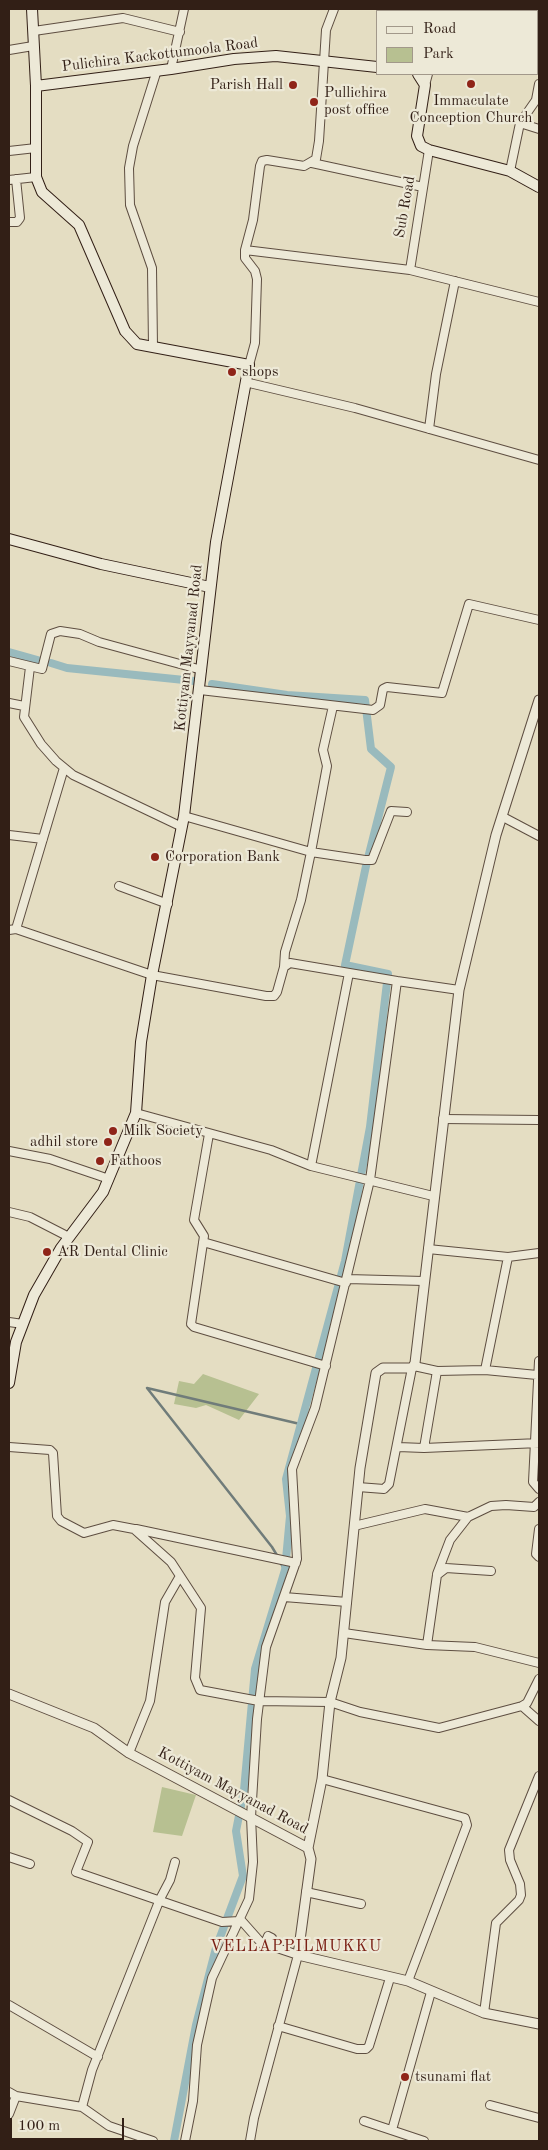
<!DOCTYPE html>
<style>
body{margin:0}
#map{position:relative;width:548px;height:2150px;overflow:hidden;background:#e4ddc2;font-family:"Old Standard TT",serif}
canvas{display:block}
.frame{position:absolute;inset:0;border:10px solid #321f16;pointer-events:none}
.legend{position:absolute;left:376px;top:10px;width:162px;height:65px;box-sizing:border-box;background:#ede9d7;border:1px solid #a2988a;margin:0;padding:6px 9px;list-style:none;font-size:15px;color:#321f16}
.legend li{display:flex;align-items:center;gap:10px;height:25px}
.legend b{width:25px;border:1px solid #a2988a}
.scale{position:absolute;left:10px;top:2118px;width:114px;height:22px;box-sizing:border-box;border:2px solid #321f16;border-top:0;padding-left:6px;font-size:15px;line-height:18px;white-space:nowrap;color:#321f16;-webkit-text-stroke:4px #ede9d7;paint-order:stroke}
</style>
<div id="map">
<canvas width="548" height="2150"></canvas>
<div class="frame"></div>
<ul class="legend">
<li><b style="height:6px;background:#ede9d7"></b>Road</li>
<li><b style="height:14px;background:#b7c091"></b>Park</li>
</ul>
<div class="scale">100 m</div>
</div>
<script>
const c = document.querySelector('canvas').getContext('2d');
c.lineJoin = 'round';
function fill(path, color) { c.fillStyle = color; c.fill(path, 'evenodd'); }
const shape = rows => new Path2D(rows.map(r => 'M' + r).join(''));
function stroke(path, color, width, dash) { c.strokeStyle = color; c.lineWidth = width; c.lineCap = dash ? 'butt' : 'round'; c.setLineDash(dash || []); c.stroke(path); }
function drawText(font, color, halo, rows, align = 'center') {
  c.font = font + ' "Old Standard TT",serif'; c.lineWidth = 4.5; c.setLineDash([]); c.textBaseline = 'middle'; c.strokeStyle = halo; c.fillStyle = color; for (const [text, x, y, turn = 0] of rows) {
    c.save(); c.translate(x, y); c.rotate((+turn || 0) * Math.PI / 180); c.textAlign = isNaN(turn) ? turn : align; if (halo) c.strokeText(text, 0, 0); c.fillText(text, 0, 0); c.restore();
  }
}
const green = shape([
 [203,1374,259,1394,239,1420,206,1405,196,1408,174,1404,179,1381,194,1384],
 [162,1787,196,1795,182,1836,153,1832]
]);
const stream = shape([
 [278,1557,272,1547,147,1388,300,1424],
 [280,1562,285,1570]
]);
const canal = shape([
 [9,652,41,661],
 [51,663,67,668,194,681],
 [174,2141,196,2025,216,1948,243,1876,236,1831,244,1790,255,1669,285,1570,290,1516,286,1479,345,1261,370,1127,388,974,345,965,366,866,391,767,371,749,365,700,287,695,212,684]
]);
const minor = shape([
 [445,11,446,9],
 [487,11,489,9],
 [34,31,123,18,180,32],
 [9,50,33,46],
 [537,61,539,63],
 [171,69,184,9],
 [425,85,428,74],
 [520,123,539,129],
 [9,151,36,148],
 [312,163,423,187],
 [510,171,520,123,536,100,539,84],
 [9,180,36,177],
 [9,222,17,222,20,218,16,179],
 [245,250,410,270,539,302],
 [410,270,429,150],
 [153,347,152,268,130,205,129,168,133,146,157,70],
 [249,365,255,343,257,279,255,271,245,258,245,250,253,220,260,166,262,161,267,160,304,166,316,159,319,141,326,30,334,9],
 [245,382,355,408,539,460],
 [429,429,436,374,455,281],
 [9,661,42,669,51,634,60,631,80,634,99,642,202,670],
 [30,667,24,717,41,744,56,761,73,775,182,827],
 [200,690,373,710,380,705,383,689,387,687,442,693,469,604,539,620],
 [9,703,24,706],
 [184,816,311,852,365,860,372,860,391,811,407,812],
 [503,817,539,836],
 [9,835,43,839],
 [119,886,168,904],
 [16,929,152,975,266,996,274,996,277,992,284,967,290,963,397,981,370,1180,315,1408,292,1469,297,1559,266,1647,257,1719,251,1817,253,1862,249,1899,212,1978,197,2045,193,2101,185,2141],
 [9,930,16,929,64,768],
 [284,967,285,952,301,900,311,852,327,766,323,750,333,706],
 [397,981,459,990],
 [136,1113,271,1150,311,1166,433,1196],
 [443,1119,539,1120],
 [209,1134,195,1214,194,1220,204,1236,191,1324,194,1327,326,1366],
 [9,1151,50,1159,109,1179],
 [311,1166,349,973],
 [9,1212,30,1217,69,1237],
 [203,1242,346,1283],
 [428,1249,508,1257,539,1253],
 [347,1279,424,1281],
 [9,1322,23,1324],
 [539,1361,533,1482,539,1489],
 [414,1366,437,1371,485,1370,537,1375],
 [485,1370,508,1257],
 [9,1447,50,1450,53,1453,57,1516,61,1521,84,1533,113,1525,134,1529,171,1562,201,1608,195,1678,200,1690,259,1701,330,1702,360,1712,439,1728,522,1706,527,1703,539,1679],
 [398,1447,424,1448,539,1443],
 [424,1448,437,1371],
 [358,1487,384,1489,389,1484,412,1368],
 [354,1526,425,1509,468,1517,491,1506,506,1505,534,1507,539,1502],
 [136,1529,296,1563],
 [539,1529,536,1554,539,1557],
 [437,1574,450,1540,468,1517],
 [284,1597,347,1602],
 [344,1633,427,1645,475,1647,539,1663],
 [427,1645,437,1575,446,1568,491,1571],
 [522,1706,539,1721],
 [129,1753,150,1701,165,1602,180,1576],
 [322,1779,465,1818,467,1825,408,1981],
 [9,1800,72,1831,88,1842,76,1872,222,1922,239,1921],
 [9,1857,30,1864],
 [306,1892,361,1904],
 [240,1919,264,1946,268,1936,272,1938,271,1946,298,1955,254,2118,250,2141],
 [9,2005,98,2057],
 [484,2013,496,1923,519,1900,521,1895,520,1884,510,1860,509,1850,539,1776],
 [278,2026,357,2049,366,2049,369,2046,390,1978],
 [9,2092,16,2096,82,2107,109,2126,153,2141],
 [490,2105,539,2118],
 [82,2107,92,2070,160,1899,170,1880,175,1862],
 [9,2114,16,2096],
 [364,2121,424,2141],
 [392,2130,431,1992]
]);
const tertiary = shape([
 [9,1694,94,1728,129,1753,308,1848,311,1859,298,1955,408,1981,484,2013,539,2024],
 [308,1848,322,1779,330,1702,341,1658,360,1468,376,1373,383,1368,412,1368,415,1363,459,990,496,835,539,700]
]);
const secondary = shape([
 [418,74,425,85,417,136,421,146,429,150,510,171,539,187],
 [36,86,171,69,234,59,276,56,377,67],
 [9,539,101,564,210,587],
 [9,1383,16,1342,34,1295,61,1248,103,1192,136,1113,141,1042,152,975,184,816,216,542,249,365,137,344,125,331,79,225,42,192,36,177,36,86,32,9]
]);
const markers = [
 [471,84,5,"#8f2418"],
 [293,85,5,"#8f2418"],
 [314,102,5,"#8f2418"],
 [232,372,5,"#8f2418"],
 [155,857,5,"#8f2418"],
 [113,1131,5,"#8f2418"],
 [108,1142,5,"#8f2418"],
 [100,1161,5,"#8f2418"],
 [47,1252,5,"#8f2418"],
 [405,2077,5,"#8f2418"]
];
const streetNames = [
 ["Pulichira Kackottumoola Road",160,55,-7],
 ["Sub Road",405,207,-80],
 ["Kottiyam Mayyanad Road",189,648,-84],
 ["Kottiyam Mayyanad Road",233,1791,28]
];
const poiNames = [
 ["Parish Hall",283,85,"right"],
 ["Pullichira",324,93],
 ["post office",324,110],
 ["Immaculate",471,101,"center"],
 ["Conception Church",471,118,"center"],
 ["shops",242,372],
 ["Corporation Bank",165,857],
 ["Milk Society",123,1131],
 ["adhil store",98,1142,"right"],
 ["Fathoos",110,1161],
 ["AR Dental Clinic",57,1252],
 ["tsunami flat",415,2077]
];
const neighbourhoodNames = [
 ["VELLAPPILMUKKU",296,1947]
];
fill(green, '#b7c091');
stroke(stream, '#707c7a', 2.5);
stroke(canal, '#99babd', 8);
stroke(minor, '#5e4e41', 10);
stroke(tertiary, '#5e4e41', 11);
stroke(secondary, '#321f16', 12);
stroke(minor, '#ede9d7', 8);
stroke(tertiary, '#ede9d7', 9);
stroke(secondary, '#ede9d7', 10);
for (const [x, y, r, color] of markers) { const dot = new Path2D(); dot.arc(x, y, r, 0, 2 * Math.PI); c.fillStyle = color; c.fill(dot); stroke(dot, '#ede9d7', 2); }
drawText('15px', '#321f16', '#ede9d7', streetNames);
drawText('15px', '#321f16', '#ede9d7', poiNames, 'left');
c.letterSpacing = '1px';
drawText('16px', '#7a1f14', '#ede9d7', neighbourhoodNames);
c.letterSpacing = '0px';
</script>
